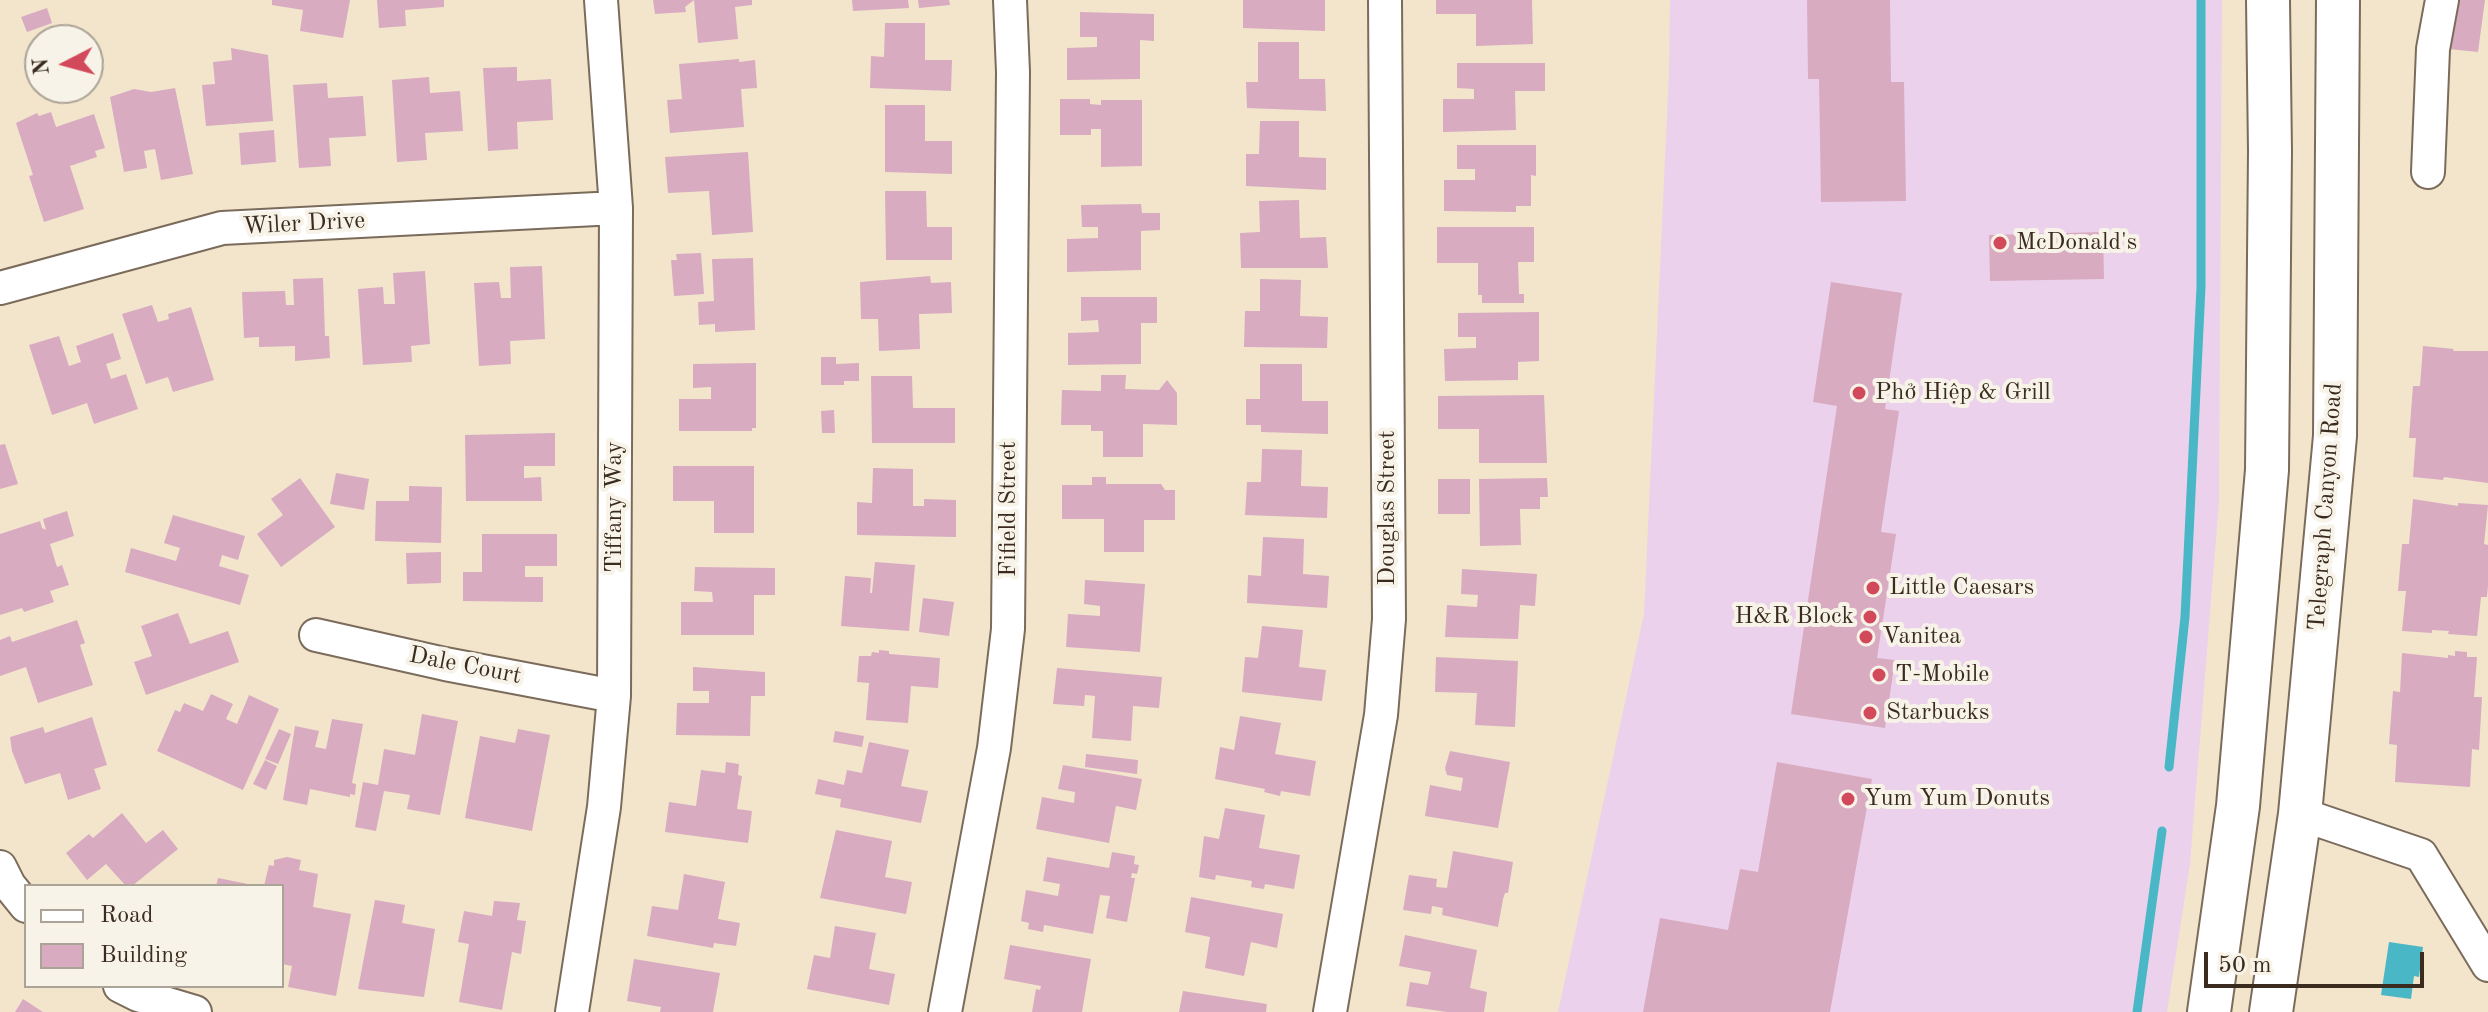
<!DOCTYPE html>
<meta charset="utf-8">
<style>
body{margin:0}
#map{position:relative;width:2488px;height:1012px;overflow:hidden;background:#f2e5cc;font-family:"Old Standard TT",serif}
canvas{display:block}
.legend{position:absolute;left:24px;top:884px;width:260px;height:104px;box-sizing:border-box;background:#f7f3e8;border:2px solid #aca397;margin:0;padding:10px 14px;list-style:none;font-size:24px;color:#3b2a1e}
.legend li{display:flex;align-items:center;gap:16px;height:40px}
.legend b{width:40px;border:2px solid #aca397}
.north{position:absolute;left:24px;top:24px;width:80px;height:80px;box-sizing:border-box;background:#f7f3e8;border:2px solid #aca397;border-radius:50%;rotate:264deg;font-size:22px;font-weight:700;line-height:32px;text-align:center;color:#3b2a1e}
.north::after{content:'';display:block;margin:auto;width:28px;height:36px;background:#d1495b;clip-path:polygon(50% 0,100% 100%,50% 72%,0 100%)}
.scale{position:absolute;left:2204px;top:952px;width:220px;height:36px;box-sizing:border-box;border:4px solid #3b2a1e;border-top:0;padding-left:10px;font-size:24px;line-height:28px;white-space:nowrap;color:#3b2a1e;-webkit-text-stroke:6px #f7f3e8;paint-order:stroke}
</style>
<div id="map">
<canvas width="2488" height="1012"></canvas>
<ul class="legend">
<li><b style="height:10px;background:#fff"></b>Road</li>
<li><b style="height:22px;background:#d8abc1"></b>Building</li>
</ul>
<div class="north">N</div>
<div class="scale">50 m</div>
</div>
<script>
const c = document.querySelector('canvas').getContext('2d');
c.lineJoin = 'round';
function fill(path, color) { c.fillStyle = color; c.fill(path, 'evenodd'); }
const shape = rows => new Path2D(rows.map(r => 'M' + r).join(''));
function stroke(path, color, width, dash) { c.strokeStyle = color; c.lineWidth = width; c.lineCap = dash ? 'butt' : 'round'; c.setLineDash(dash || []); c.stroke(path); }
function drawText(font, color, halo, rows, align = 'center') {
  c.font = font + ' "Old Standard TT",serif'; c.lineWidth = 8; c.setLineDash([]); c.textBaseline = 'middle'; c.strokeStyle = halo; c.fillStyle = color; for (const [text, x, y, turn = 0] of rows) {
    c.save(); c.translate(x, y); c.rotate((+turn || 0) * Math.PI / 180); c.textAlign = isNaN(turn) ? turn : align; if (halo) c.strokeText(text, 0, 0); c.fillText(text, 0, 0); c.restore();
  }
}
const built = shape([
 [1670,0,2222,0,2219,501,2190,864,2167,1012,1558,1012,1644,614,1669,72]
]);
const water = shape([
 [2389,942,2423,947,2419,977,2414,976,2411,999,2381,995]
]);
const stream = shape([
 [2169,767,2185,617,2201,287,2201,0],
 [2137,1012,2162,831]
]);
const building = shape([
 [272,0,350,0,343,38,300,31,303,10,272,5],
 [377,0,444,0,444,7,405,10,406,26,379,28],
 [653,0,752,0,752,5,735,7,738,39,698,43,694,0,685,7,686,12,655,14],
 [852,0,908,0,909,8,853,11],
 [918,0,949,0,950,5,919,8],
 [1243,0,1325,0,1325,31,1243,28],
 [1436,0,1532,0,1533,44,1476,46,1476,14,1436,14],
 [1807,0,1890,0,1891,82,1904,82,1906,201,1821,202,1819,79,1808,79],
 [2455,0,2485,0,2478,52,2449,49],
 [47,8,52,23,27,32,21,17],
 [1080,12,1154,14,1154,41,1140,40,1140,79,1067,80,1067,48,1097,47,1097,37,1080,37],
 [885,23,925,23,925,60,952,60,951,91,870,88,871,56,884,57],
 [1258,42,1299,42,1299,79,1325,79,1326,111,1247,108,1246,82,1258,82],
 [231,48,268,55,273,121,206,126,202,85,215,84,213,62,232,60],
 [739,59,739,62,755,60,757,88,741,89,744,127,670,133,667,100,682,99,679,64],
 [1457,63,1545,63,1545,91,1515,91,1516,130,1443,132,1443,99,1474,99,1474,89,1457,88],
 [517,67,517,81,551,79,553,120,517,122,518,149,488,151,483,68],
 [429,77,430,93,460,91,463,131,425,133,427,160,397,162,392,80],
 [327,83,328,98,363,96,366,136,329,138,331,166,299,168,293,85],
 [175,88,193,174,161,180,155,149,144,151,147,168,124,172,110,97,134,89,151,92],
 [1060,99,1090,99,1090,104,1101,105,1101,100,1142,100,1142,166,1101,167,1101,129,1091,129,1091,135,1060,135],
 [885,105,925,105,925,141,952,141,952,174,885,172],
 [51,112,56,127,94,114,105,148,95,151,97,157,70,166,84,209,44,222,29,176,33,175,16,123,37,113,39,116],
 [1260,121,1299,121,1299,157,1326,158,1326,190,1246,186,1246,154,1259,154],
 [274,130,276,162,241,165,239,133],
 [1457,145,1536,145,1536,176,1531,175,1531,206,1516,206,1516,212,1444,211,1444,180,1475,180,1475,169,1457,169],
 [748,152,753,232,712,235,709,191,668,193,665,157],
 [885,191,926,191,927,227,952,227,952,260,886,260],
 [1299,200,1300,238,1326,237,1328,268,1241,268,1240,233,1260,232,1259,201],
 [1141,204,1142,213,1160,213,1160,230,1141,231,1141,270,1067,272,1067,239,1098,238,1098,227,1082,227,1081,205],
 [1437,227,1534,227,1534,262,1518,262,1519,294,1524,294,1524,303,1482,303,1482,295,1478,295,1478,263,1437,263],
 [2103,232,2104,279,1990,281,1989,235],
 [701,253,704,294,674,296,671,260,677,260,676,254],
 [753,258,755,330,715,332,715,324,699,325,698,302,714,301,712,259],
 [542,266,545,339,510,341,511,364,479,366,474,283,499,282,501,298,511,298,510,267],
 [425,271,430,344,411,346,412,362,363,365,358,289,383,287,384,304,395,304,393,273],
 [930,276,931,283,951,282,952,313,919,314,920,349,879,351,878,319,861,319,860,282],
 [323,278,325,336,329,336,330,358,295,361,295,346,259,347,259,337,244,338,242,292,285,291,286,305,294,305,293,279],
 [1260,279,1301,280,1300,316,1328,317,1327,348,1244,347,1245,311,1260,311],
 [1831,282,1902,293,1885,409,1899,411,1881,532,1896,534,1877,658,1895,660,1885,728,1791,714,1837,406,1813,402],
 [1081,297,1157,297,1157,323,1141,323,1141,364,1068,365,1068,333,1099,332,1098,320,1081,321],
 [152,305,158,322,169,319,168,314,191,307,214,380,173,392,168,377,146,384,122,314],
 [1539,312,1539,361,1518,362,1518,380,1445,381,1444,349,1476,348,1476,337,1458,337,1458,313],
 [113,333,121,359,106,364,111,379,126,374,138,409,94,424,87,403,52,415,29,345,59,336,69,366,81,362,76,346],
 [2423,346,2454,349,2453,351,2488,351,2488,483,2444,477,2443,480,2413,477,2416,438,2409,438,2413,386,2420,386],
 [821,357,836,357,836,364,859,363,859,381,844,381,844,385,821,385],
 [756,363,756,428,752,428,752,431,679,431,679,399,711,399,711,387,693,388,693,364],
 [1260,364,1302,364,1302,401,1328,401,1328,434,1261,432,1261,425,1246,425,1246,399,1260,399],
 [1101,375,1126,375,1125,389,1159,390,1167,380,1177,393,1177,425,1143,424,1143,457,1103,457,1103,431,1091,431,1091,425,1061,425,1062,390,1101,391],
 [871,376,912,376,913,408,955,408,955,443,872,443],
 [1544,395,1547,463,1479,463,1479,429,1438,429,1438,396],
 [834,410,835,433,822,433,821,411],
 [555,433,555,466,524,466,524,478,541,477,542,501,466,501,465,435],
 [5,444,18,484,0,489,0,445],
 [1262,449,1302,450,1301,486,1328,487,1327,518,1245,515,1247,482,1261,482],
 [673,466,754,466,754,533,714,533,714,501,673,501],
 [873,468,913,469,913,506,924,506,924,499,956,500,956,537,857,535,857,502,872,503],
 [336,473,369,479,364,510,330,504],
 [1092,477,1106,477,1106,484,1161,484,1165,490,1175,490,1175,520,1144,520,1144,552,1104,552,1104,519,1062,519,1062,485,1092,485],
 [300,478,335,527,281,567,257,534,283,515,271,499],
 [1547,478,1548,497,1540,497,1540,509,1520,509,1521,545,1480,546,1479,479],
 [1438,479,1470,479,1470,514,1438,514],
 [409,486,442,487,441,543,375,541,376,501,409,501],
 [2413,499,2458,506,2458,503,2488,505,2484,544,2488,545,2488,585,2487,597,2481,597,2477,636,2448,634,2449,631,2432,630,2432,633,2402,631,2406,591,2398,591,2402,544,2409,544],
 [67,511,74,536,50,544,57,567,62,565,69,585,50,591,54,602,24,612,22,608,0,615,0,534,40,521,42,528,46,530,43,519],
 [173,515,245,536,238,560,222,555,219,566,249,575,240,605,125,572,131,548,176,561,180,548,164,543],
 [482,534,557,534,557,566,525,566,525,577,543,577,543,602,463,601,463,572,482,572],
 [1263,537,1304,539,1303,574,1329,576,1327,608,1247,603,1248,575,1261,576],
 [441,552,441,583,407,584,406,553],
 [875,562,915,565,909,631,841,626,845,576,871,578,870,593,872,593],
 [695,567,775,568,775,595,754,595,754,635,681,635,681,602,713,602,712,592,694,591],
 [1462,569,1537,574,1535,606,1520,605,1518,639,1445,637,1447,605,1477,607,1478,595,1461,594],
 [1085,580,1145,584,1140,652,1066,647,1068,614,1100,616,1100,606,1084,604],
 [923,598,954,602,949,636,919,632],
 [178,613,190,644,228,631,239,662,146,695,134,662,152,656,141,626],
 [77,620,85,643,80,645,93,685,38,703,26,667,0,676,0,640,10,636,12,642],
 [1262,626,1303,630,1299,667,1326,670,1322,701,1242,692,1245,657,1258,658],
 [879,650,889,651,889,654,940,658,938,688,911,686,908,723,866,720,869,683,857,682,859,656,871,656,872,652,879,653],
 [2455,651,2467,652,2467,657,2477,657,2474,697,2482,697,2479,750,2472,749,2470,787,2395,782,2397,745,2389,744,2393,691,2400,692,2402,653,2448,658,2448,655,2455,656],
 [1436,657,1518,661,1515,727,1475,725,1477,693,1435,692],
 [693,667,765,672,765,696,751,696,750,736,676,735,677,703,709,703,709,691,693,691],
 [1057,668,1162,677,1159,708,1133,706,1131,741,1092,738,1095,696,1085,695,1084,706,1053,704],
 [211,694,233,704,226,719,237,724,249,695,279,709,243,790,157,751,175,710,180,712,184,703,203,711],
 [422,714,458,721,440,815,407,809,410,795,384,791,376,831,355,827,363,782,378,785,384,749,415,755],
 [1240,716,1281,723,1275,754,1316,761,1310,796,1281,791,1280,796,1264,792,1265,789,1215,779,1220,747,1234,750],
 [92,717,107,765,94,769,101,789,68,800,60,773,25,784,12,751,10,737,43,727,45,733],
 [332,719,363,724,352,783,356,784,355,795,350,794,350,797,310,789,307,805,283,800,295,726,319,731,315,747,326,749],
 [279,729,291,734,278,764,265,759],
 [518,729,550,735,532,831,465,818,480,736,515,743],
 [835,731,864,736,862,747,833,742],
 [869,742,909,750,901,786,928,791,921,823,840,807,841,799,815,794,818,779,844,785,847,770,862,773],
 [1450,751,1510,762,1498,828,1425,816,1430,785,1461,791,1463,778,1447,775,1445,768],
 [1086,754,1138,760,1137,774,1085,767],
 [265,760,277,766,266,790,253,784],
 [726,762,739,764,738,775,742,776,737,809,752,811,748,843,665,832,669,802,696,806,701,770,725,773],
 [1777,762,1872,779,1830,1012,1643,1012,1660,918,1728,930,1740,869,1758,872],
 [1063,765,1142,779,1136,810,1116,806,1109,843,1036,829,1042,797,1074,803,1075,792,1058,789],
 [1225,808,1265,815,1259,848,1300,855,1294,889,1265,884,1264,889,1251,887,1252,881,1216,875,1215,880,1199,877,1204,836,1219,839],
 [122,813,146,843,163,830,178,849,132,886,126,886,106,864,87,880,66,853,89,834,93,838],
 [836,830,892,841,885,877,912,882,906,914,820,898],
 [1453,851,1513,862,1508,893,1505,893,1503,899,1498,927,1442,915,1443,908,1432,906,1431,914,1403,910,1409,875,1437,879,1436,887,1447,888],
 [1112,852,1135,856,1134,864,1139,865,1137,874,1132,873,1131,878,1135,878,1127,922,1106,918,1110,896,1100,895,1093,934,1044,925,1043,932,1028,929,1029,923,1021,921,1026,890,1058,896,1060,884,1043,881,1047,857,1109,868],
 [287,857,301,860,299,870,318,874,313,907,351,914,336,996,288,987,292,966,282,964,282,886,264,886,269,865,274,866,274,860],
 [684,874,725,882,718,919,740,923,736,946,714,943,713,948,647,936,652,906,678,910],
 [218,878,253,885,253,886,216,886],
 [1191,897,1283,914,1277,948,1251,942,1244,976,1205,968,1210,937,1185,932],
 [375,900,405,905,402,923,435,929,424,997,358,989],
 [494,901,520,903,517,920,526,921,521,954,512,952,502,1010,459,1002,469,944,458,942,464,911,492,916],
 [835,926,876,933,869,969,895,974,889,1005,807,989,814,955,830,958],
 [1405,935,1477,950,1470,988,1487,992,1484,1012,1447,1012,1406,1006,1410,982,1428,985,1431,972,1399,966],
 [1010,945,1091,959,1082,1012,1032,1012,1036,989,1040,990,1041,986,1004,979],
 [634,959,720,973,713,1012,660,1012,661,1007,627,1001],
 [1183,991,1267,1004,1266,1012,1179,1012],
 [23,999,43,1012,15,1012]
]);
const minor = shape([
 [2428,172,2433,49,2442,0],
 [0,288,222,228,616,208],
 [316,635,445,664,614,696],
 [2300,814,2421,855,2488,965],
 [0,867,9,885,26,906],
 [120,986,138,995,195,1012],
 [572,1012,604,807,614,696,616,208,601,0],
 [945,1012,994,748,1008,629,1013,72,1010,0],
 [1330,1012,1381,715,1389,619,1385,0]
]);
const major = shape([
 [2209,1012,2238,806,2267,470,2270,151,2268,0],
 [2271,1012,2300,814,2335,436,2338,0]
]);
const markers = [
 [2000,243,8,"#d1495b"],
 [1859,393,8,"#d1495b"],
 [1873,588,8,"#d1495b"],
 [1870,617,8,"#d1495b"],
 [1866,637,8,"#d1495b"],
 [1879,675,8,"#d1495b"],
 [1870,713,8,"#d1495b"],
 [1848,799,8,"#d1495b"]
];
const streetNames = [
 ["Wiler Drive",304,224,-3],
 ["Tiffany Way",615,507,-90],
 ["Telegraph Canyon Road",2326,507,-86],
 ["Douglas Street",1388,508,-90],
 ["Fifield Street",1009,509,-90],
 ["Dale Court",465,666,11]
];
const poiNames = [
 ["McDonald's",2016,243],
 ["Phở Hiệp & Grill",1875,393],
 ["Little Caesars",1889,588],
 ["H&R Block",1854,617,"right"],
 ["Vanitea",1882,637],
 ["T-Mobile",1895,675],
 ["Starbucks",1886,713],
 ["Yum Yum Donuts",1864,799]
];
fill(built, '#ebd1eb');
fill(water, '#4ab7c6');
stroke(stream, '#4ab7c6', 9);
fill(building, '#d8abc1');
stroke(minor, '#7b6b5b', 36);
stroke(major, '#7b6b5b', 46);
stroke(minor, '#fff', 32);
stroke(major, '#fff', 42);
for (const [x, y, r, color] of markers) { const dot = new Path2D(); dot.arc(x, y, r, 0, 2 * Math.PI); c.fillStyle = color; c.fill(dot); stroke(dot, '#f7f3e8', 3); }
drawText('24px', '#3b2a1e', '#f7f3e8', streetNames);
drawText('24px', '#3b2a1e', '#f7f3e8', poiNames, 'left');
</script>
